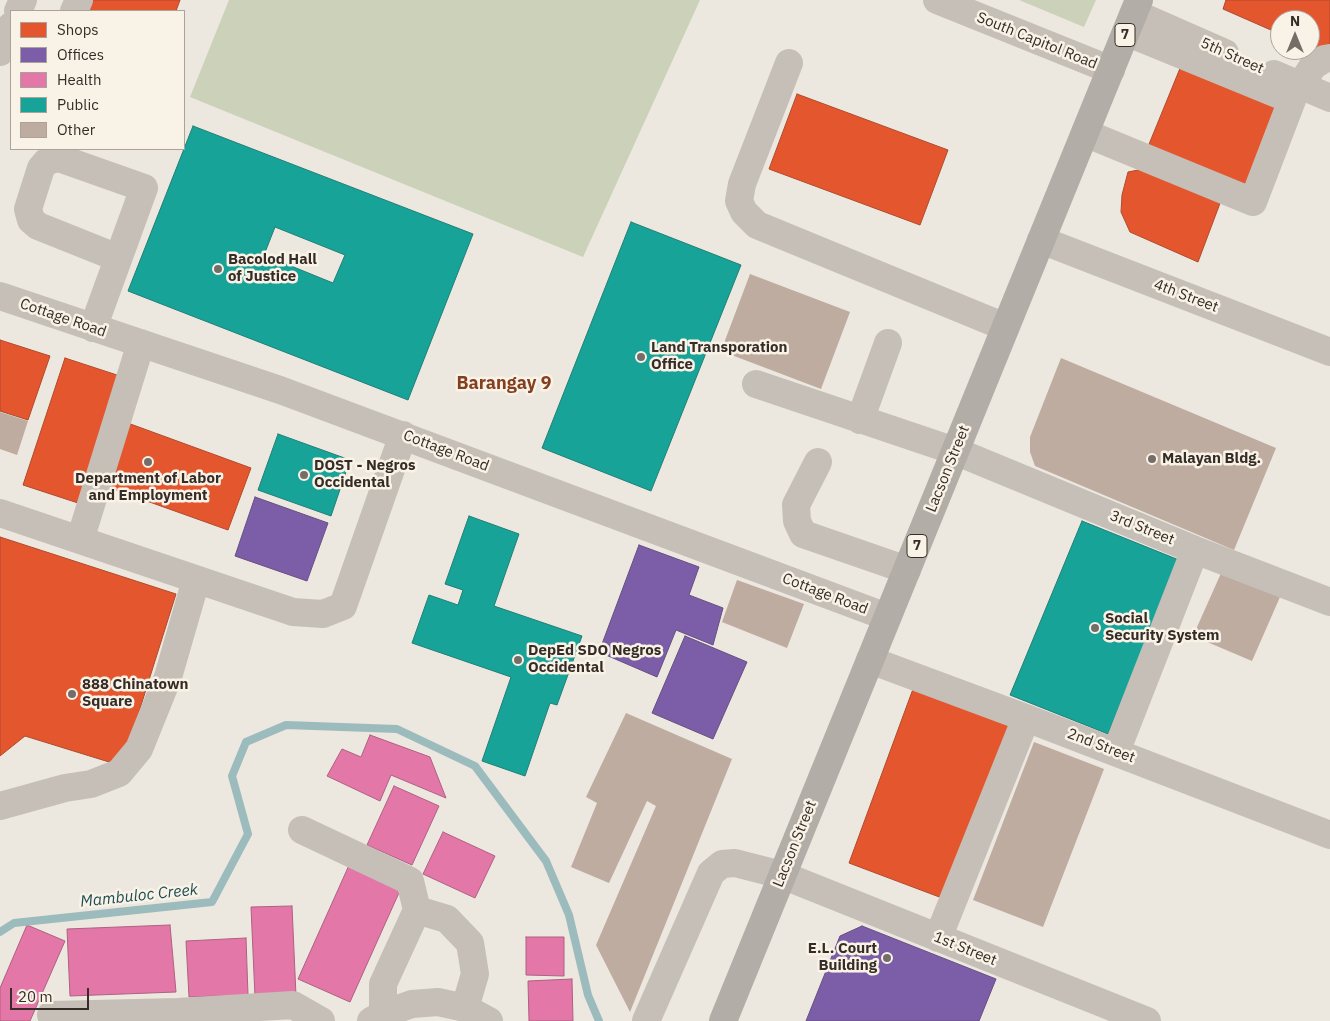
<!DOCTYPE html>
<style>
body{margin:0}
#map{position:relative;width:1330px;height:1021px;overflow:hidden;background:#ece7df;font-family:"IBM Plex Sans",sans-serif}
canvas{display:block}
.legend{position:absolute;left:10px;top:10px;width:175px;height:140px;box-sizing:border-box;background:#f9f2e6;border:1px solid #aba39a;margin:0;padding:6px 9px;list-style:none;font-size:15px;color:#352c27}
.legend li{display:flex;align-items:center;gap:10px;height:25px}
.legend b{width:25px;border:1px solid #aba39a}
.north{position:absolute;left:1270px;top:10px;width:50px;height:50px;box-sizing:border-box;background:#f9f2e6;border:1px solid #aba39a;border-radius:50%;rotate:0deg;font-size:14px;font-weight:700;line-height:20px;text-align:center;color:#352c27}
.north::after{content:'';display:block;margin:auto;width:18px;height:22px;background:#756d67;clip-path:polygon(50% 0,100% 100%,50% 72%,0 100%)}
.scale{position:absolute;left:10px;top:988px;width:79px;height:22px;box-sizing:border-box;border:2px solid #352c27;border-top:0;padding-left:6px;font-size:15px;line-height:18px;white-space:nowrap;color:#352c27;-webkit-text-stroke:4px #f9f2e6;paint-order:stroke}
</style>
<div id="map">
<canvas width="1330" height="1021"></canvas>
<ul class="legend">
<li><b style="height:14px;background:#e4572e"></b>Shops</li>
<li><b style="height:14px;background:#7b5ea7"></b>Offices</li>
<li><b style="height:14px;background:#e377a8"></b>Health</li>
<li><b style="height:14px;background:#17a398"></b>Public</li>
<li><b style="height:14px;background:#bfaca0"></b>Other</li>
</ul>
<div class="north">N</div>
<div class="scale">20 m</div>
</div>
<script>
const c = document.querySelector('canvas').getContext('2d');
c.lineJoin = 'round';
function fill(path, color) { c.fillStyle = color; c.fill(path, 'evenodd'); }
const shape = rows => new Path2D(rows.map(r => 'M' + r).join(''));
function stroke(path, color, width, dash) { c.strokeStyle = color; c.lineWidth = width; c.lineCap = dash ? 'butt' : 'round'; c.setLineDash(dash || []); c.stroke(path); }
function drawText(font, color, halo, rows, align = 'center') {
  c.font = font + ' "IBM Plex Sans",sans-serif'; c.lineWidth = 5; c.setLineDash([]); c.textBaseline = 'middle'; c.strokeStyle = halo; c.fillStyle = color; for (const [text, x, y, turn = 0] of rows) {
    c.save(); c.translate(x, y); c.rotate((+turn || 0) * Math.PI / 180); c.textAlign = isNaN(turn) ? turn : align; if (halo) c.strokeText(text, 0, 0); c.fillText(text, 0, 0); c.restore();
  }
}
const green = shape([
 [229,0,700,0,583,257,190,97],
 [1019,0,1096,0,1084,27]
]);
const shops = shape([
 [84,0,180,0,176,11,80,11,84,0],
 [1226,0,1330,0,1330,50,1320,51,1310,46,1310,20,1280,20,1280,34,1223,9,1226,0],
 [1183,61,1287,103,1249,196,1145,154,1183,61],
 [797,94,948,150,920,225,769,169,797,94],
 [1148,168,1222,198,1198,262,1130,232,1121,212,1122,195,1128,172,1148,168],
 [0,340,50,356,28,420,0,411,0,340],
 [65,358,120,376,78,503,23,485,65,358],
 [125,422,251,468,228,530,102,485,125,422],
 [0,537,176,594,122,766,25,736,0,756,0,537],
 [913,689,1014,726,950,901,849,863,913,689]
]);
const offices = shape([
 [255,497,328,523,307,581,235,556,255,497],
 [639,545,699,567,689,595,723,608,713,645,676,630,657,677,599,652,639,545],
 [685,636,747,662,713,739,652,713,685,636],
 [862,926,996,979,979,1021,806,1021,840,936,862,926]
]);
const health = shape([
 [370,735,430,757,446,798,391,775,380,801,327,776,342,749,361,757,370,735],
 [394,786,439,806,412,865,367,845,394,786],
 [443,832,495,856,475,898,423,874,443,832],
 [350,863,402,886,350,1002,298,979,350,863],
 [292,906,296,996,255,997,251,907,292,906],
 [27,925,65,941,30,1021,0,1021,0,988,27,925],
 [170,925,176,992,70,996,67,929,170,925],
 [526,937,564,937,564,976,526,975,526,937],
 [246,938,248,995,189,997,186,941,246,938],
 [572,979,573,1021,529,1021,528,981,572,979]
]);
const public = shape([
 [193,126,473,234,408,400,128,291,193,126],
 [275,227,345,255,333,283,264,255,275,227],
 [631,222,741,265,651,491,542,448,631,222],
 [278,434,350,460,331,516,258,490,278,434],
 [469,516,519,534,494,606,582,636,557,705,550,703,525,776,482,761,511,677,412,643,429,595,458,605,463,590,445,584,469,516],
 [1082,521,1179,560,1108,734,1010,695,1082,521]
]);
const stream = shape([
 [0,932,14,923,212,902,248,834,232,776,246,742,286,725,397,729,475,766,546,861,569,915,588,995,599,1021]
]);
const building = shape([
 [750,274,850,312,821,389,721,351],
 [1061,358,1276,448,1234,550,1035,466,1030,452,1030,437],
 [0,412,28,421,17,455,0,449],
 [1222,571,1280,597,1252,661,1193,636],
 [737,580,804,604,787,648,722,622],
 [626,713,732,759,630,1012,596,945,656,806,647,801,609,883,571,867,597,803,586,797],
 [1034,742,1104,769,1043,927,973,900]
]);
const minor = shape([
 [937,0,1111,70],
 [18,11,23,0],
 [74,11,79,0],
 [1134,13,1225,53],
 [0,52,11,26],
 [789,63,742,184,739,201,744,212,757,225,1005,327],
 [1274,74,1330,98],
 [1300,86,1313,66,1324,59,1330,58],
 [1085,133,1253,202,1292,100,1126,32],
 [1041,240,1330,352],
 [0,296,280,390,887,617],
 [93,328,144,188,59,158,47,161,41,168,28,209,31,220,38,226,118,258],
 [756,384,955,451,1195,550,1330,602],
 [860,420,888,343],
 [818,462,796,505,797,521,803,534,907,570],
 [0,513,293,612,323,614,343,606,403,435],
 [80,540,141,343],
 [870,660,1026,718,1330,835],
 [1116,752,1195,550],
 [0,806,65,788,91,784,119,773,139,749,168,677,196,580],
 [302,830,410,881,417,910,447,919,470,943,475,974,465,1008],
 [938,938,1026,718],
 [383,1014,383,984,417,910],
 [51,1015,178,1012,293,1005,321,1021],
 [371,1021,383,1014,412,1004,438,1002,465,1008,489,1021],
 [646,1021,711,873,722,864,735,863,782,875,1147,1021]
]);
const major = shape([
 [723,1021,1139,0]
]);
const markers = [
 [218,269,5,"#756d67"],
 [641,357,5,"#756d67"],
 [1152,459,5,"#756d67"],
 [148,462,5,"#756d67"],
 [304,475,5,"#756d67"],
 [1095,628,5,"#756d67"],
 [518,660,5,"#756d67"],
 [72,694,5,"#756d67"],
 [887,958,5,"#756d67"]
];
const shields = [
 [1125,35,20],
 [917,546,20]
];
const shieldNames = [
 ["7",1125,35],
 ["7",917,546]
];
const streetNames = [
 ["South Capitol Road",1037,41,22],
 ["5th Street",1232,56,24],
 ["4th Street",1186,296,21],
 ["Cottage Road",63,318,19],
 ["Cottage Road",446,451,21],
 ["Lacson Street",948,469,-68],
 ["3rd Street",1142,528,22],
 ["Cottage Road",825,594,21],
 ["2nd Street",1101,746,21],
 ["Lacson Street",795,844,-68],
 ["1st Street",965,949,22]
];
const poiNames = [
 ["Bacolod Hall",228,260],
 ["of Justice",228,277],
 ["Land Transporation",651,348],
 ["Office",651,365],
 ["Malayan Bldg.",1162,459],
 ["DOST - Negros",314,466],
 ["Occidental",314,483],
 ["Department of Labor",148,479,"center"],
 ["and Employment",148,496,"center"],
 ["Social",1105,619],
 ["Security System",1105,636],
 ["DepEd SDO Negros",528,651],
 ["Occidental",528,668],
 ["888 Chinatown",82,685],
 ["Square",82,702],
 ["E.L. Court",877,949,"right"],
 ["Building",877,966,"right"]
];
const waterNames = [
 ["Mambuloc Creek",139,896,-6]
];
const quarterNames = [
 ["Barangay 9",504,384]
];
fill(green, '#cbd2b9');
fill(shops, '#e4572e');
stroke(shops, '#b04a2c', 1);
fill(offices, '#7b5ea7');
stroke(offices, '#664f81', 1);
fill(health, '#e377a8');
stroke(health, '#af6081', 1);
fill(public, '#17a398');
stroke(public, '#207f76', 1);
stroke(stream, '#9cbbbd', 8);
fill(building, '#bfaca0');
stroke(minor, '#c5bfb8', 28);
stroke(major, '#b3ada8', 28);
for (const [x, y, r, color] of markers) { const dot = new Path2D(); dot.arc(x, y, r, 0, 2 * Math.PI); c.fillStyle = color; c.fill(dot); stroke(dot, '#f9f2e6', 2); }
for (const [x, y, w] of shields) { const box = new Path2D(); box.roundRect(x - w / 2, y - 11.5, w, 23, 4); c.fillStyle = '#f9f2e6'; c.fill(box); stroke(box, '#352c27', 1); }
drawText('bold 14px', '#352c27', null, shieldNames);
drawText('15px', '#352c27', '#f9f2e6', streetNames);
drawText('bold 15px', '#352c27', '#f9f2e6', poiNames, 'left');
drawText('italic 16px', '#1d4e56', '#f9f2e6', waterNames);
drawText('bold 18px', '#833f20', '#f9f2e6', quarterNames);
</script>
